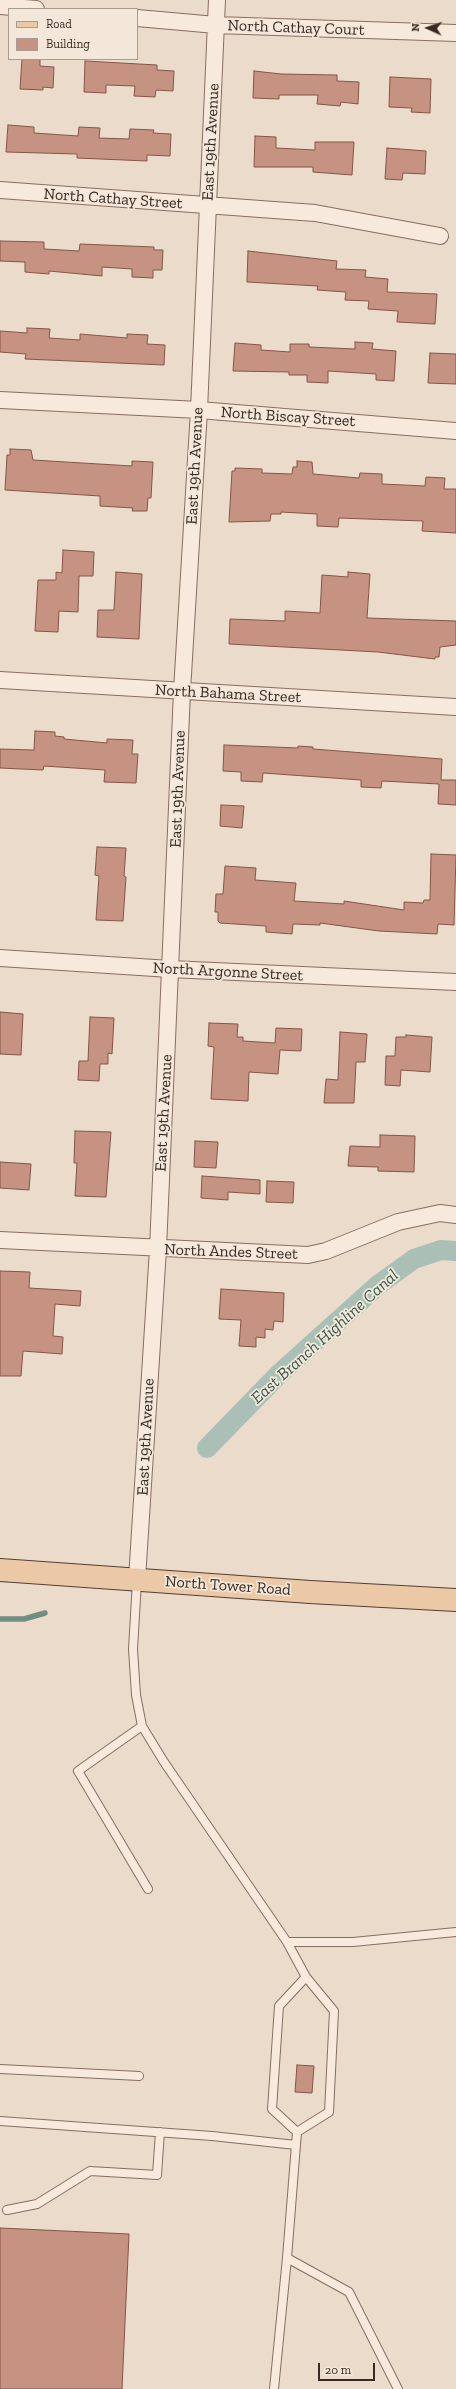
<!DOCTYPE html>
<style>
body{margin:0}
#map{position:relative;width:456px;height:2389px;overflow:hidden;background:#ebdbca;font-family:"Zilla Slab",serif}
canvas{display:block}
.legend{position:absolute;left:8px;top:8px;width:130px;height:52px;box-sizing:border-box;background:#f3e7d9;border:1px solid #a99b90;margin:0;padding:5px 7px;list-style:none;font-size:12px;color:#392922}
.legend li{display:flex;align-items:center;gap:8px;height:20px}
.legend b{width:20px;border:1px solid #a99b90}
.north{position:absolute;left:408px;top:8px;width:40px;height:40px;-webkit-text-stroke:3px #f3e7d9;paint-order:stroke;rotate:273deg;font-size:11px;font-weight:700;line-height:16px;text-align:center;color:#392922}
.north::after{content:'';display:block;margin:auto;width:14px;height:18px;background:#392922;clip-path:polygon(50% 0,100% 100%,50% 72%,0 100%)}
.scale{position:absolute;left:318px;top:2363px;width:57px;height:18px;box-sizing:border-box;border:2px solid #392922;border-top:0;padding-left:5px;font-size:12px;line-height:14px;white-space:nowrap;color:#392922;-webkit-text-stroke:3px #f3e7d9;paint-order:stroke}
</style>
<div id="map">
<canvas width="456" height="2389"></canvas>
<ul class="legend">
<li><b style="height:5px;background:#ebc9a6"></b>Road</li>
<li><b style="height:11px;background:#c69383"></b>Building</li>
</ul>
<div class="north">N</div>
<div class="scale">20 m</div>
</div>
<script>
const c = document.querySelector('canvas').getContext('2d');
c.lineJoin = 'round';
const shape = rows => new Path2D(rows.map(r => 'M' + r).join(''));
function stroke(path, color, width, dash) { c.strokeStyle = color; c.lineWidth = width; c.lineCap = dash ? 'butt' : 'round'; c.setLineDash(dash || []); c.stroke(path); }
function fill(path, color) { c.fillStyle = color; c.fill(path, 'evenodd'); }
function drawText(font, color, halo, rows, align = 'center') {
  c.font = font + ' "Zilla Slab",serif'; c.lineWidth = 3.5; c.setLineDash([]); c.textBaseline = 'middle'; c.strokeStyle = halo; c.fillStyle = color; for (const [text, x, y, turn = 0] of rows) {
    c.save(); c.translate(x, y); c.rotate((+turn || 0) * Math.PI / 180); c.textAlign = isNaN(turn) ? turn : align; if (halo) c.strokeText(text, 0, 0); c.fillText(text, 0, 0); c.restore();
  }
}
const stream = shape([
 [0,1619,24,1619,45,1613]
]);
const canal = shape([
 [207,1448,279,1374,378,1285,414,1259,441,1250,456,1251]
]);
const building = shape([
 [22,59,40,59,40,66,54,67,53,88,43,87,43,90,20,89,22,59],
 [85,61,157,65,157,70,174,71,173,91,156,90,155,97,134,96,135,86,106,85,106,93,84,92,85,61],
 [254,71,281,74,337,75,337,81,359,82,358,104,341,102,340,106,317,104,318,95,279,95,279,99,253,98,254,71],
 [390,77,431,79,430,113,411,112,412,108,389,107,390,77],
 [8,125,34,127,34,133,78,136,79,127,100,128,99,138,129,139,130,129,154,130,153,133,171,134,170,156,147,155,147,161,77,158,77,154,6,152,8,125],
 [255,136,276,137,276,148,315,150,315,142,354,142,352,175,313,172,313,167,254,167,255,136],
 [387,148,426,151,425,174,403,173,402,180,385,179,387,148],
 [0,241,44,242,44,249,79,251,80,244,154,247,154,250,163,250,162,270,153,270,153,278,132,277,132,269,102,267,102,276,49,271,49,274,25,272,25,262,0,261,0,241],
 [248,251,337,261,336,269,366,270,365,277,388,279,387,292,437,294,435,324,397,322,398,311,368,309,369,301,345,300,346,292,317,290,318,286,247,282,248,251],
 [27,328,50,329,49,338,80,340,80,334,127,338,127,334,148,335,147,344,165,345,164,365,25,359,26,354,0,352,0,331,27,333,27,328],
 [355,342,373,343,372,349,396,351,394,381,376,380,376,374,328,371,328,383,307,382,307,375,289,375,289,372,233,371,235,343,261,345,261,350,290,352,290,344,309,344,309,347,355,349,355,342],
 [430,353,456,354,456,384,428,383,430,353],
 [10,449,31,450,33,460,132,466,132,461,153,462,151,498,148,498,147,511,132,511,133,508,100,506,100,496,5,490,7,455,10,455,10,449],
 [297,461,312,462,313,474,359,478,360,473,382,474,382,484,425,486,426,477,445,478,444,489,456,489,456,533,422,531,423,521,339,518,338,527,317,526,317,514,281,512,281,514,271,514,270,521,229,522,232,471,235,471,235,468,262,469,262,473,292,474,293,467,297,467,297,461],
 [63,550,94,552,93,576,79,576,78,612,59,611,58,632,35,631,38,580,56,580,56,572,62,573,63,550],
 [116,572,142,574,139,639,97,637,98,610,114,610,116,572],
 [348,572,370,574,367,618,456,621,456,645,440,647,439,657,435,657,435,659,378,652,229,644,230,619,285,621,285,611,320,613,322,575,348,577,348,572],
 [35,731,55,732,55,736,64,737,64,739,107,743,107,739,133,740,132,754,138,754,136,783,104,782,105,770,44,766,43,770,0,768,0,749,34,750,35,731],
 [224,745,298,748,298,746,313,747,313,749,442,759,441,780,456,780,456,805,438,804,439,784,382,781,381,788,361,787,361,780,263,773,262,782,241,781,241,772,223,771,224,745],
 [221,805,244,806,242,828,220,826,221,805],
 [97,847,126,848,124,876,126,877,123,921,96,920,99,876,95,875,97,847],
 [431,854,456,855,454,925,438,924,437,934,379,931,320,923,320,925,293,924,292,934,266,932,266,926,220,923,218,921,218,912,215,912,216,894,223,894,225,866,256,868,255,880,296,883,294,901,344,904,344,901,404,910,404,902,423,903,424,900,430,900,431,854],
 [0,1012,23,1014,21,1055,0,1054,0,1012],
 [90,1017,114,1018,112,1054,108,1053,108,1064,100,1064,99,1081,78,1080,79,1061,88,1061,90,1017],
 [209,1023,238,1024,237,1037,243,1037,243,1041,275,1043,276,1028,302,1029,301,1051,280,1050,278,1074,249,1072,248,1101,211,1099,214,1047,208,1046,209,1023],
 [340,1032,367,1034,365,1062,356,1062,354,1103,324,1103,326,1079,338,1080,340,1032],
 [406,1035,432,1037,430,1072,401,1070,400,1086,385,1085,386,1056,395,1056,396,1037,406,1037,406,1035],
 [75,1131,111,1132,106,1197,75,1196,77,1163,74,1163,75,1131],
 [380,1135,415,1136,414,1172,378,1171,378,1167,348,1166,350,1146,380,1147,380,1135],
 [195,1141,218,1142,216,1168,194,1167,195,1141],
 [0,1162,31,1164,29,1190,0,1188,0,1162],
 [202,1176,260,1180,260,1194,228,1192,228,1200,201,1198,202,1176],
 [267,1181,294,1182,293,1203,266,1202,267,1181],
 [0,1271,30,1272,29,1288,81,1291,80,1306,55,1304,53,1336,63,1337,62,1354,23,1351,21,1376,0,1376,0,1271],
 [221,1289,284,1293,283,1322,274,1321,273,1330,265,1329,265,1338,256,1337,256,1347,239,1346,241,1320,219,1319,221,1289],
 [297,2065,314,2066,312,2093,295,2092,297,2065],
 [0,2228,129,2234,122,2389,0,2389,0,2228]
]);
const service = shape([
 [137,1581,133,1649,136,1695,142,1726,164,1762,287,1942,306,1977,334,2011,329,2112,297,2132],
 [142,1726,78,1771,148,1889],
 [287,1942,353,1942,456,1932],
 [0,2069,139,2076],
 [0,2121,212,2136,296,2145],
 [7,2210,37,2204,90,2171,157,2175,160,2132],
 [287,2258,349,2292,398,2389],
 [274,2389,287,2258,297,2132,272,2109,279,2006,306,1977]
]);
const minor = shape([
 [0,6,36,9],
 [137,18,216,25,456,33],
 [0,190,315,213,440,236],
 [0,400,199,410,456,431],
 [0,680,456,707],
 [0,958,170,969,456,982],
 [0,1240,308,1255,326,1251,398,1222,440,1213,456,1215],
 [137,1579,158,1249,182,691,199,410,217,0]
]);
const primary = shape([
 [0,1570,310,1592,456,1600]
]);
const streetNames = [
 ["North Cathay Court",296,28,2],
 ["East 19th Avenue",211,142,-87],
 ["North Cathay Street",113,199,4],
 ["North Biscay Street",288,417,4],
 ["East 19th Avenue",195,466,-87],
 ["North Bahama Street",228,694,3],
 ["East 19th Avenue",178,789,-88],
 ["North Argonne Street",228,972,3],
 ["East 19th Avenue",164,1113,-87],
 ["North Andes Street",231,1252,2],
 ["East 19th Avenue",146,1437,-87],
 ["North Tower Road",228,1586,4]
];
const waterNames = [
 ["East Branch Highline Canal",325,1337,-42]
];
stroke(stream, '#718e82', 5.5);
stroke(canal, '#aac0b6', 20);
fill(building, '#c69383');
stroke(building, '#845447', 1);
stroke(service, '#876d60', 10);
stroke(minor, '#876d60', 18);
stroke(primary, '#553d33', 24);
stroke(service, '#f7eadd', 8);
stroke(minor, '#f7eadd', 16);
stroke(primary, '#ebc9a6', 22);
drawText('16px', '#392922', '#f3e7d9', streetNames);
drawText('italic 17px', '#32574e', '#f3e7d9', waterNames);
</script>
